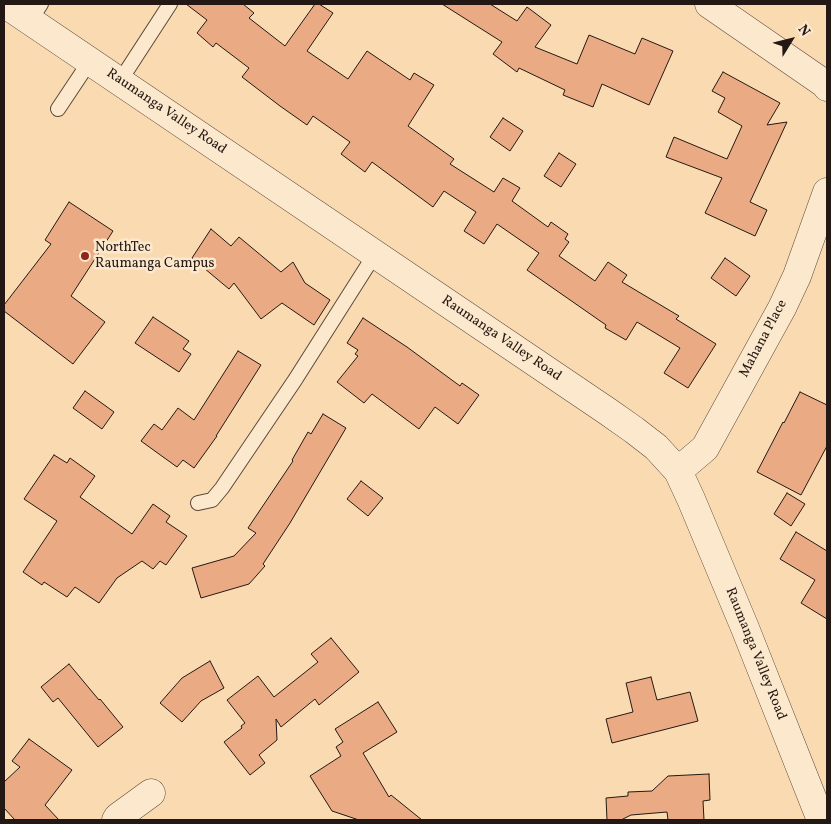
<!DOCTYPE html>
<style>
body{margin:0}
#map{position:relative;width:831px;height:824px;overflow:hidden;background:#fadbb1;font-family:Vollkorn,serif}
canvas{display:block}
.frame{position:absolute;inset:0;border:5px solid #241814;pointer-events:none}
.north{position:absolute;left:766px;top:15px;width:50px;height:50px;-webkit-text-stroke:4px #fce8cc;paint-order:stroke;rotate:54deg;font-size:14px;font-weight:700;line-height:20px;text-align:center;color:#241814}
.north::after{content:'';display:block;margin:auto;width:18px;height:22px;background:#241814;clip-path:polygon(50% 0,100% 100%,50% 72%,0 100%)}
</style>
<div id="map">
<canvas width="831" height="824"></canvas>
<div class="frame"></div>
<div class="north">N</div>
</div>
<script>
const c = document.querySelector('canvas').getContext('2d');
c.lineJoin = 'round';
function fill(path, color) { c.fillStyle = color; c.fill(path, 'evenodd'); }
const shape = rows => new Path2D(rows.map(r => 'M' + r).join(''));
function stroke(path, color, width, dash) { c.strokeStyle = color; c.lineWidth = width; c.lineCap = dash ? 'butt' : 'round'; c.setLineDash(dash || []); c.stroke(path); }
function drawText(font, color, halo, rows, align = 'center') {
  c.font = font + ' Vollkorn,serif'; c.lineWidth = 5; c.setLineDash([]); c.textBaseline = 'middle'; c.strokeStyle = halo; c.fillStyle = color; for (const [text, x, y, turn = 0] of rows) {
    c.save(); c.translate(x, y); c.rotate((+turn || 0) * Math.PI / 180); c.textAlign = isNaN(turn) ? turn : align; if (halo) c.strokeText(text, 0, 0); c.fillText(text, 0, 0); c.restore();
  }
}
const building = shape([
 [186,4,243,4,254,13,249,18,285,46,315,4,319,4,333,13,307,51,348,79,367,51,410,80,414,73,434,85,408,126,454,159,450,164,494,192,503,178,520,188,512,201,548,227,551,222,568,234,565,239,569,242,559,256,595,281,608,262,627,275,622,282,679,316,676,319,716,344,688,388,664,373,680,348,637,322,626,340,605,328,606,325,527,270,539,253,497,224,484,244,464,231,476,212,444,191,433,207,372,162,365,172,341,154,350,142,313,116,307,125,280,106,242,77,249,68,216,43,213,47,197,33,207,20,186,4],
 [442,4,490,4,517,21,527,7,551,25,535,47,577,64,589,35,635,54,642,38,673,51,649,105,602,84,593,107,563,95,565,90,519,68,517,72,493,54,502,42,442,4],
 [723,72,780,103,767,125,787,122,750,202,767,210,755,236,705,213,722,178,666,157,674,137,727,159,742,126,718,112,725,98,712,91,723,72],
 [503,118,523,131,510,151,490,137,503,118],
 [559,153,576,164,561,187,544,176,559,153],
 [69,202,113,231,71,296,105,322,73,364,4,311,4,305,51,244,45,240,69,202],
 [211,229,231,246,239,237,281,272,293,262,305,283,330,300,314,325,282,303,261,319,234,283,229,289,192,258,211,229],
 [725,258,750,276,736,296,711,278,725,258],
 [153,317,189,341,183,349,191,354,179,372,135,343,153,317],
 [363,318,407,347,460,386,462,383,479,395,458,424,435,407,419,429,372,394,364,403,337,382,358,356,355,354,358,350,347,343,363,318],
 [238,351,261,365,216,436,217,436,194,468,183,460,177,467,141,441,154,424,162,430,178,408,194,420,238,351],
 [85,391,114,412,102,429,73,408,85,391],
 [800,392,827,405,827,446,801,495,757,472,783,422,784,423,800,392],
 [323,414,346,428,290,523,263,564,265,566,249,584,201,598,192,568,234,556,256,533,248,528,293,461,292,460,308,432,311,434,323,414],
 [54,455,67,463,70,458,95,476,80,497,132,534,153,504,170,516,166,522,187,536,166,565,160,561,153,569,142,561,117,578,99,603,75,587,67,597,44,582,42,585,23,572,57,521,24,499,54,455],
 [361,481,383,498,368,516,347,499,361,481],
 [787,493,805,504,791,526,774,514,787,493],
 [796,532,827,551,827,619,801,603,815,580,780,559,796,532],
 [331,638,359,672,319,705,315,699,281,727,276,719,277,740,259,755,265,763,250,775,224,742,242,728,241,726,245,723,227,700,258,676,274,697,318,662,311,654,331,638],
 [210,661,224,688,201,701,182,722,160,703,182,678,210,661],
 [69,664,99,700,100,699,123,727,98,747,58,698,53,702,41,687,69,664],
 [651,677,657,700,690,692,698,721,612,743,606,719,633,712,626,683,651,677],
 [378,702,397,732,363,753,389,797,391,795,422,820,359,820,332,811,310,776,341,756,336,747,343,742,335,729,378,702],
 [29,739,72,770,45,805,59,820,15,820,4,808,4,782,20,767,12,761,29,739],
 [709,774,710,800,703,801,704,820,668,820,667,812,631,815,621,820,607,820,606,798,628,796,628,792,652,791,668,776,709,774]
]);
const service = shape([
 [30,21,41,4],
 [120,81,170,4],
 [58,109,90,61],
 [198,503,212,500,222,488,295,380,375,254]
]);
const minor = shape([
 [5,4,607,411,634,430,656,447,678,471,691,499,745,628,821,820],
 [709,4,825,84,827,87],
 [678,471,705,448,782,308,797,276,827,192],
 [116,820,118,817,151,793]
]);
const markers = [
 [85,256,5,"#8f2418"]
];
const streetNames = [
 ["Raumanga Valley Road",166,112,34],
 ["Raumanga Valley Road",501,339,34],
 ["Mahana Place",764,339,-62],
 ["Raumanga Valley Road",755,654,68]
];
const poiNames = [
 ["NorthTec",95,248],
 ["Raumanga Campus",95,264]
];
fill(building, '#eaaa83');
stroke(building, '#241814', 1);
stroke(service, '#5a493b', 16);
stroke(minor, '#5a493b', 29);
stroke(service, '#fce8cc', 14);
stroke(minor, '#fce8cc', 28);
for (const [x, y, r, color] of markers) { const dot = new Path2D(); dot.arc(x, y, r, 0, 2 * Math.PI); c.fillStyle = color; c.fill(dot); stroke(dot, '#fce8cc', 2); }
drawText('14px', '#241814', '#fce8cc', streetNames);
drawText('14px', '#241814', '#fce8cc', poiNames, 'left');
</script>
